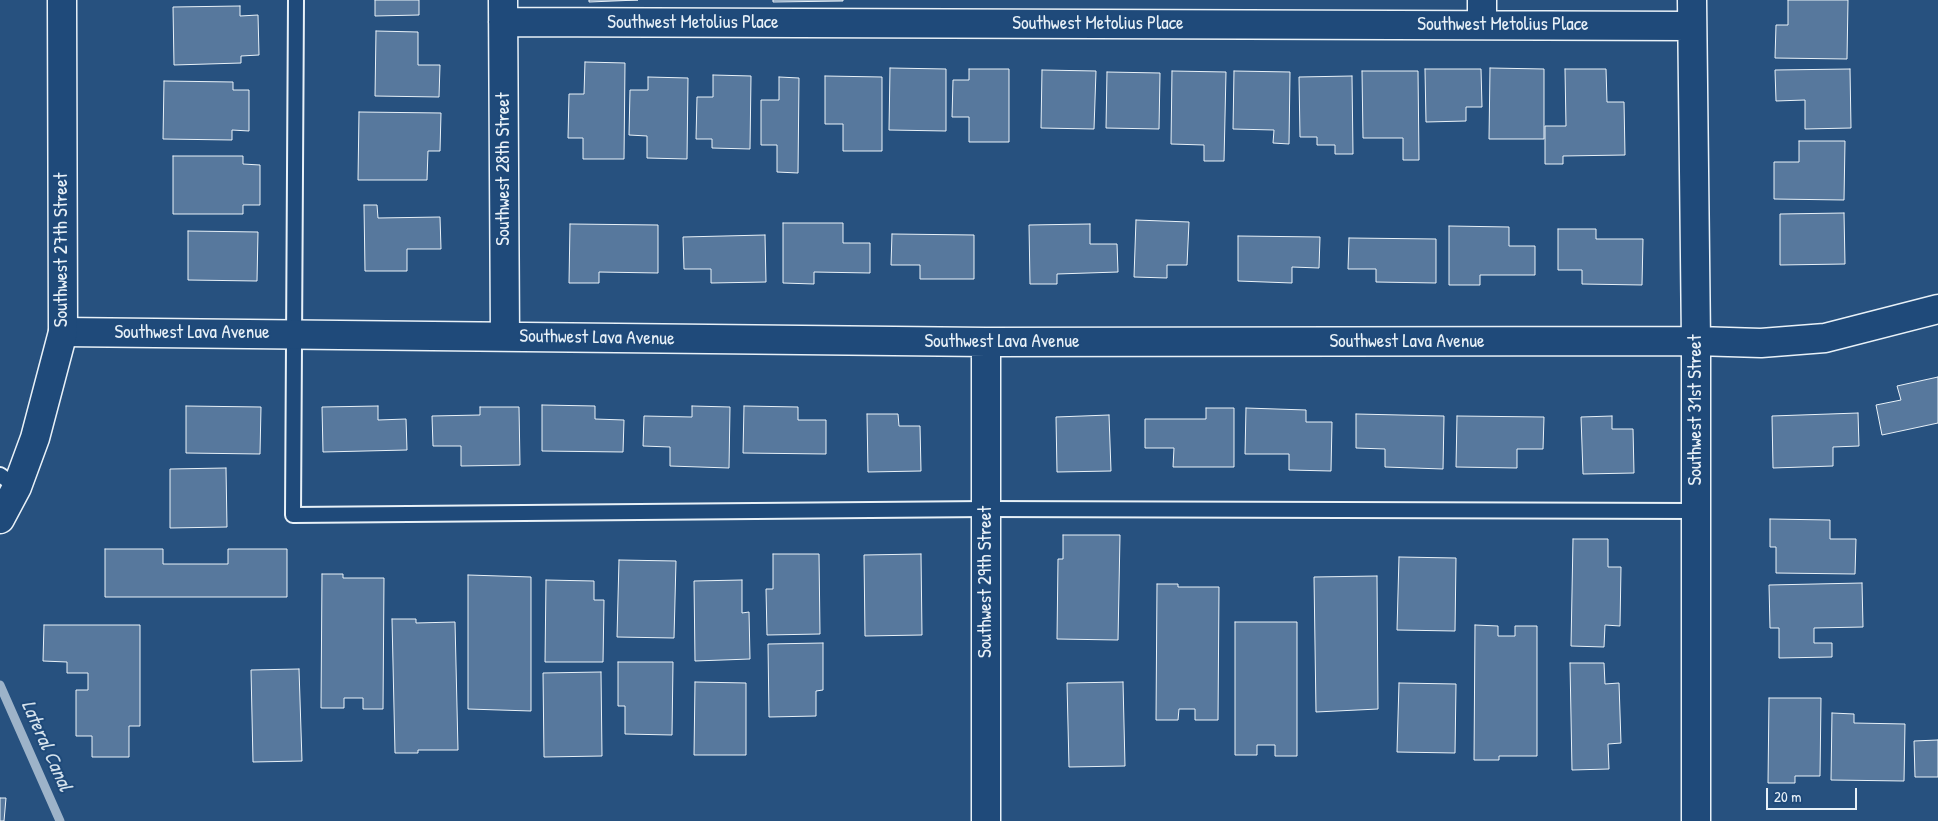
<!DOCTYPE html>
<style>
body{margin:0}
#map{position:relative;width:1938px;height:821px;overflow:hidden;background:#27517f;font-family:"Patrick Hand",sans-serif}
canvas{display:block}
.scale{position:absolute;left:1766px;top:788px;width:91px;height:22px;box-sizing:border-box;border:2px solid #e8f1f8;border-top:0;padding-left:6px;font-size:15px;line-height:18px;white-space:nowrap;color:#e8f1f8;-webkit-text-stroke:4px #1f4a7a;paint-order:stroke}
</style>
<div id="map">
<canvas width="1938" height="821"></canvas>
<div class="scale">20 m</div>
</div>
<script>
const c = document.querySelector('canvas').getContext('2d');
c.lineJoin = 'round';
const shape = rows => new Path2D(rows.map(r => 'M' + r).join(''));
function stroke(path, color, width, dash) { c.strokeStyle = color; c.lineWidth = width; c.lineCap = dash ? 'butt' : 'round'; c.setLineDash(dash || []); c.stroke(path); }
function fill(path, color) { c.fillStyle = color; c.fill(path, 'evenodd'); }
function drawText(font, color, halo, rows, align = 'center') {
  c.font = font + ' "Patrick Hand",sans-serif'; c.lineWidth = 4; c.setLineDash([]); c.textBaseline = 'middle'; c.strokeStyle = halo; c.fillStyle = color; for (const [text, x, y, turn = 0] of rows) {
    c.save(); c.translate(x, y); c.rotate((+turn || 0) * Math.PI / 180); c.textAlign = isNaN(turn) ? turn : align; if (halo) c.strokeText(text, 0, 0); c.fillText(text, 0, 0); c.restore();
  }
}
const stream = shape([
 [0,685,60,821]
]);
const building = shape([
 [375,0,419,0,419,15,375,16,375,0],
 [589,0,638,0,589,2,589,0],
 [773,0,843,0,843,1,773,2,773,0],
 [1788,0,1848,0,1847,59,1775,58,1776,25,1788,25,1788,0],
 [240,6,240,16,258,15,259,55,241,56,241,63,174,65,173,7,240,6],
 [376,31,418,32,418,65,440,65,439,97,375,96,376,31],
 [585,62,625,63,624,159,583,159,583,138,568,138,569,94,584,94,585,62],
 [890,68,946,69,946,131,889,130,890,68],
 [1490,68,1544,69,1544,139,1489,139,1490,68],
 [969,69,1009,69,1009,142,969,142,969,117,952,117,953,80,969,80,969,69],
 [1425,69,1481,69,1482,107,1466,107,1466,121,1426,122,1425,69],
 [1565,69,1606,69,1607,102,1624,102,1625,155,1563,156,1563,164,1545,164,1545,126,1566,126,1565,69],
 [1850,69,1851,128,1805,129,1805,100,1776,101,1775,70,1850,69],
 [1042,70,1096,71,1094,129,1041,128,1042,70],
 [1172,71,1226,72,1224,161,1204,161,1204,145,1171,144,1172,71],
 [1234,71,1290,72,1289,144,1273,143,1274,130,1233,129,1234,71],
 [1362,71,1418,71,1419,160,1403,160,1403,138,1363,138,1362,71],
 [1107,72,1160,73,1159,129,1106,128,1107,72],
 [713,75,751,76,750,149,712,148,712,139,696,139,697,97,713,97,713,75],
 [825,76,882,77,882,151,843,151,843,124,825,124,825,76],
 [1352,76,1353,154,1335,154,1335,145,1317,145,1317,137,1300,137,1299,77,1352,76],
 [648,77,688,78,687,159,647,158,647,136,629,135,630,90,648,90,648,77],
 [779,77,799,78,798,173,777,172,777,145,761,145,761,100,779,100,779,77],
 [164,81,233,82,233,90,249,90,249,131,232,130,232,140,163,139,164,81],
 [359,112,441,113,440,151,428,151,427,180,358,180,359,112],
 [1799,141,1845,141,1844,200,1774,199,1774,162,1799,162,1799,141],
 [173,156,243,156,243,164,260,165,260,205,243,205,243,214,173,214,173,156],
 [364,205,377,205,378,218,440,217,441,249,407,249,407,271,365,271,364,205],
 [1844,213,1845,264,1780,265,1780,214,1844,213],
 [1136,220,1189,222,1187,265,1167,265,1167,278,1134,277,1136,220],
 [783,223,843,223,843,243,870,243,870,273,814,272,814,284,783,283,783,223],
 [570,224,658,225,658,273,599,272,599,283,569,283,570,224],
 [1090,224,1090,244,1117,244,1118,272,1057,274,1057,284,1030,284,1029,225,1090,224],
 [1449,226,1509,227,1509,246,1535,246,1535,275,1480,275,1480,285,1449,285,1449,226],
 [1558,229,1596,229,1596,239,1643,239,1642,285,1582,284,1582,270,1558,270,1558,229],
 [188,231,258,232,257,281,188,280,188,231],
 [892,234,974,235,974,279,920,279,920,265,891,265,892,234],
 [765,235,766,282,711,283,711,269,684,269,683,237,765,235],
 [1238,236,1320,237,1319,268,1292,267,1292,283,1238,281,1238,236],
 [1349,238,1436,239,1436,283,1376,282,1376,269,1348,269,1349,238],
 [1938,377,1938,423,1882,435,1876,405,1901,400,1897,386,1938,377],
 [542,405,595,406,595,419,624,420,623,452,542,451,542,405],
 [186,406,261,407,260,454,186,453,186,406],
 [378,406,378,420,406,419,407,450,323,452,322,407,378,406],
 [692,406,730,407,729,468,670,466,670,447,643,446,644,416,692,417,692,406],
 [744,406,798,407,798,420,826,420,826,454,743,453,744,406],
 [480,407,519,407,520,465,461,466,461,446,433,446,432,416,480,415,480,407],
 [1206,408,1234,408,1234,467,1173,467,1174,448,1145,448,1145,419,1206,419,1206,408],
 [1246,408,1306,410,1306,422,1332,422,1331,471,1289,470,1289,454,1245,454,1246,408],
 [1858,413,1859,446,1833,447,1833,466,1773,468,1772,416,1858,413],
 [867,414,898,414,899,426,920,426,921,471,868,472,867,414],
 [1356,414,1444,416,1443,469,1385,467,1385,449,1356,448,1356,414],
 [1109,415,1111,471,1057,472,1056,417,1109,415],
 [1457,416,1544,417,1543,449,1517,449,1517,468,1456,467,1457,416],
 [1612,416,1612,429,1633,429,1634,473,1583,474,1581,417,1612,416],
 [226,468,227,527,170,528,170,469,226,468],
 [1770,519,1830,520,1830,539,1856,539,1855,574,1776,573,1776,547,1770,547,1770,519],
 [1063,535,1120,535,1118,640,1057,639,1058,559,1063,559,1063,535],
 [1573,539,1608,539,1608,567,1621,567,1620,626,1605,625,1604,647,1571,646,1573,539],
 [105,549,163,549,163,564,228,564,228,549,287,549,287,597,105,597,105,549],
 [773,554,819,554,820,634,767,635,766,589,773,589,773,554],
 [921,554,922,635,865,636,864,555,921,554],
 [1399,557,1456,558,1455,631,1397,630,1399,557],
 [619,560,676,561,674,638,617,637,619,560],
 [322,574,343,574,343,578,384,578,383,709,363,709,363,698,344,698,344,708,321,708,322,574],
 [468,575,531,577,531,711,468,709,468,575],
 [1377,576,1378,709,1316,712,1314,577,1377,576],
 [546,580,594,581,594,600,604,600,603,662,545,662,546,580],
 [742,580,742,613,749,612,750,659,695,661,694,581,742,580],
 [1862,583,1863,627,1814,628,1814,643,1832,643,1832,657,1779,658,1779,628,1770,628,1769,585,1862,583],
 [1157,584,1178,584,1178,587,1219,587,1218,720,1195,720,1195,709,1179,709,1178,720,1156,720,1157,584],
 [392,619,416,619,416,623,455,622,458,750,418,750,418,753,395,753,392,619],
 [1235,622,1297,622,1297,756,1275,756,1275,745,1257,745,1257,755,1235,755,1235,622],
 [44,625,140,625,140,726,129,726,129,757,92,757,92,736,76,736,76,690,88,690,88,673,67,673,67,662,43,661,44,625],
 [1475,625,1498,626,1498,636,1515,636,1515,626,1537,626,1537,756,1499,756,1499,760,1474,760,1475,625],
 [823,643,823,690,816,691,816,716,769,717,768,644,823,643],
 [618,662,673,662,672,735,625,734,625,706,618,706,618,662],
 [1570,663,1604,663,1605,684,1619,683,1621,743,1608,744,1609,769,1572,770,1570,663],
 [299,669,302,761,253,762,251,670,299,669],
 [601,672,602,756,544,757,543,673,601,672],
 [695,682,746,683,746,755,694,755,695,682],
 [1123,682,1125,766,1069,767,1067,683,1123,682],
 [1399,683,1456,684,1455,753,1397,752,1399,683],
 [1769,698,1821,698,1820,776,1795,776,1795,783,1768,783,1769,698],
 [1832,713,1854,714,1854,723,1905,724,1904,781,1831,780,1832,713],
 [1938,740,1938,777,1915,777,1914,741,1938,740],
 [0,798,6,798,4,821,0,821,0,798]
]);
const lane = shape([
 [296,0,293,515,986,509,1696,511],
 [0,475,17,487]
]);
const street = shape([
 [503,0,505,337],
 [1482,0,1482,25],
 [1692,0,1696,341,1696,821],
 [503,22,1692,26],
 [63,332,986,342,1696,341,1761,343,1825,338,1938,309],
 [986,342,986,821]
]);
const secondary = shape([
 [0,519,17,487,35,438,63,332,62,0]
]);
const streetNames = [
 ["Southwest Metolius Place",693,23],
 ["Southwest Metolius Place",1098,24],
 ["Southwest Metolius Place",1503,25],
 ["Southwest 28th Street",504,169,-90],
 ["Southwest 27th Street",62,250,-90],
 ["Southwest Lava Avenue",192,333],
 ["Southwest Lava Avenue",597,338,1],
 ["Southwest Lava Avenue",1002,342],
 ["Southwest Lava Avenue",1407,342],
 ["Southwest 31st Street",1696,410,-90],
 ["Southwest 29th Street",986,582,-90]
];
const waterNames = [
 ["Lateral Canal",46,746,66]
];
stroke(stream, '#9db3c9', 9);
fill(building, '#57789d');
stroke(building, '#e8f1f8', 1);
stroke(lane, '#e8f1f8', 18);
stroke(street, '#e8f1f8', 31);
stroke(secondary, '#e8f1f8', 31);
stroke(lane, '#1f4a7a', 14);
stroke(street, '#1f4a7a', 28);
stroke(secondary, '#1f4a7a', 28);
drawText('19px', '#e8f1f8', '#1f4a7a', streetNames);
drawText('italic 20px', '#d5e2ec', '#1f4a7a', waterNames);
</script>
